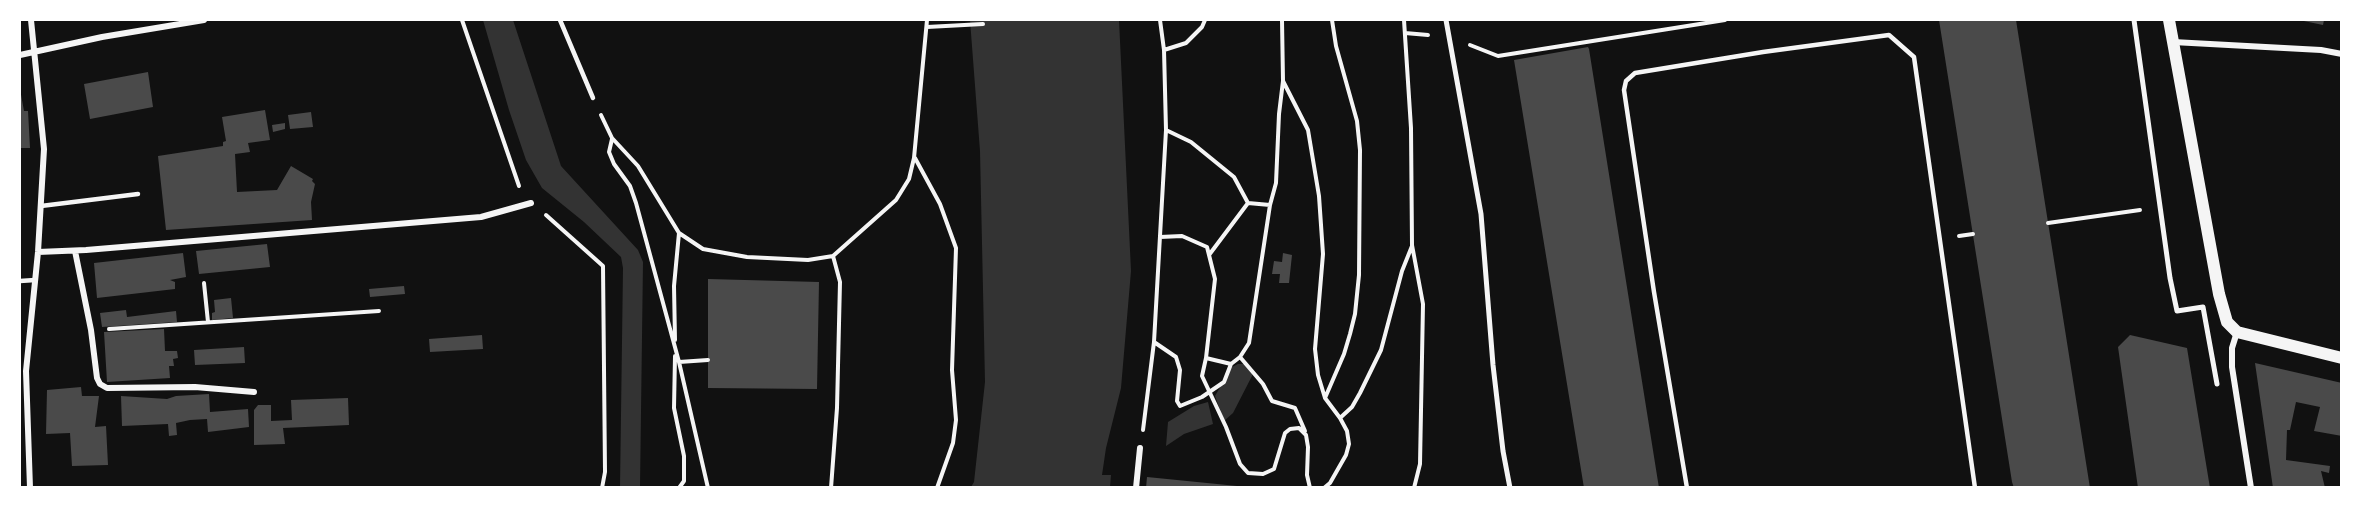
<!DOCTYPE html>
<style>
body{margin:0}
#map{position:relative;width:2361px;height:507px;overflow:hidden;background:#111;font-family:Georgia,serif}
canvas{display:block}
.frame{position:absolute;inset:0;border:21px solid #fff;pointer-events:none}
</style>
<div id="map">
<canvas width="2361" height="507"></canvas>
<div class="frame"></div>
</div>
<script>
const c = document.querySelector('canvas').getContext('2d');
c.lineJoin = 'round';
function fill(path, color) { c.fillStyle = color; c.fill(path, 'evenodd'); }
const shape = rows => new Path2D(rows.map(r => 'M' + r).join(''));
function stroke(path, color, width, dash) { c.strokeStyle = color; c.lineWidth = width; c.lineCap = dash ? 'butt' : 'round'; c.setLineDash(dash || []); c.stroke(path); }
const water = shape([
 [483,20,513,20,561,166,638,250,643,262,640,487,620,487,623,268,621,257,584,222,542,188,526,160,509,110],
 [970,20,1119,20,1131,271,1121,388,1106,448,1102,475,1111,475,1110,487,971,487,974,482,985,382,980,151],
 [1238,364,1247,364,1253,372,1252,376,1233,413,1224,421,1215,396,1232,367],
 [1208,402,1213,424,1184,434,1166,446,1168,422,1194,406]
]);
const building = shape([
 [1939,20,2016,20,2090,488,2014,488,2012,482],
 [2299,20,2324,20,2323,25],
 [1588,47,1589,49,1659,488,1584,488,1514,60],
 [148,72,153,107,90,119,84,84],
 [20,89,24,111,28,111,30,148,20,148],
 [265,110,270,140,248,143,250,152,235,154,237,192,277,190,291,166,313,179,312,181,315,184,311,202,312,220,166,230,158,156,223,146,223,142,226,141,222,117],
 [311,112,313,127,290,129,288,115],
 [285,123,285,129,273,132,272,125],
 [267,244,270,267,199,274,196,251],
 [183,253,186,277,170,280,175,282,175,289,97,298,94,263],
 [1283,253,1292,255,1289,283,1279,283,1280,274,1272,274,1274,261,1282,262],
 [708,279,819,282,817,389,708,388],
 [404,286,405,294,370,297,369,289],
 [231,298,233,318,212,320,212,313,215,312,214,300],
 [126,310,127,317,176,311,177,322,102,327,100,313],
 [164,329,165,351,177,351,178,358,173,359,174,366,169,366,170,378,107,382,104,332],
 [482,335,483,349,430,352,429,339],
 [2130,335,2187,348,2210,488,2138,488,2118,347],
 [244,347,245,363,195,365,194,350],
 [2255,363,2342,383,2342,436,2314,431,2320,407,2296,402,2290,430,2287,430,2286,460,2330,466,2329,473,2321,471,2325,488,2273,488],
 [81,387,82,396,99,396,95,427,106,426,108,465,72,466,70,433,46,434,47,390],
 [209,394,210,412,248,409,249,427,208,432,207,419,190,420,176,423,177,435,169,436,168,424,122,426,121,396,167,399,176,396],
 [348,398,349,425,283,428,285,444,254,445,254,410,258,405,271,405,271,421,292,420,291,400],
 [1147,477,1237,486,1237,488,1146,488]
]);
const path = shape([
 [462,20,519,186],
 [1404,20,1411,128,1412,245,1423,304,1420,464,1414,488],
 [927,27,983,24],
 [1405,33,1428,35],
 [1470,45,1498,56,1725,20],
 [1164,50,1186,43,1202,27,1205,20],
 [1283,81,1308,130,1319,196,1323,254,1315,349,1318,375,1325,398,1340,418],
 [601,115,612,138,638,166,679,233,703,249,747,257,808,260,833,256,896,200,909,179,914,158,927,20],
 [1166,130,1191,142,1234,177,1248,203],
 [612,139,609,152,614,164,630,186,636,203,679,362,708,488],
 [915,158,940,204,956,248,952,370,956,420,953,443,937,488],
 [1270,205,1276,183,1279,114,1283,81,1282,20],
 [546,215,603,266,605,472,602,488],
 [2048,223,2140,210],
 [1959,236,1973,234],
 [1160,237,1182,236,1207,247,1215,279,1206,358,1202,376,1226,427,1240,464,1248,473,1263,474,1274,469,1285,433,1290,429,1299,428,1306,435,1308,447,1307,475,1310,488],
 [1209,255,1248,203],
 [204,283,208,322],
 [109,329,379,311],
 [675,340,674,286,679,233],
 [1154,342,1176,357,1180,370,1177,401,1180,406,1202,397,1224,382,1231,364,1240,357,1249,343,1270,205,1248,203],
 [675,356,674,408,684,456,684,481,679,488],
 [1240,357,1263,384,1272,401,1295,408,1305,431],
 [1206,358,1231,364],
 [679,362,708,360],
 [1325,398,1344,354,1350,334,1355,314,1359,275,1360,150,1357,121,1336,46,1332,20],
 [1143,430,1154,342,1166,130,1164,50,1160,20],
 [831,488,837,408,840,282,833,256],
 [1324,488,1330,483,1346,455,1349,444,1347,431,1340,418,1352,407,1360,393,1381,350,1402,271,1412,246]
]);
const service = shape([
 [560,20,593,98],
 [41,206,138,194],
 [20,281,35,280],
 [1687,488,1654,292,1624,90,1626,81,1635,73,1763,52,1889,35,1914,57,1975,488]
]);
const pedestrian = shape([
 [1446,20,1481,214,1493,365,1503,451,1510,488],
 [2134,20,2170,278,2177,311,2203,307,2217,384]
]);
const minor = shape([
 [2173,42,2321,50,2342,54],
 [20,55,102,37,204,20],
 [75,251,91,330,97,378,100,384,107,388,195,387,254,392],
 [38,252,86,250,481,217,531,203],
 [2237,332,2232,348,2232,367,2251,488],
 [30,488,26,371,38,252,44,149,31,20],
 [1136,488,1140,448]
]);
const secondary = shape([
 [2169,20,2219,294,2227,322,2237,332,2342,358]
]);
fill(water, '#333');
fill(building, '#4a4a4a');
stroke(path, '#f5f5f5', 4);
stroke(service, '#f5f5f5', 4.5);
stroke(pedestrian, '#f5f5f5', 5);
stroke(minor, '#f5f5f5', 6);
stroke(secondary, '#f5f5f5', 12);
</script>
